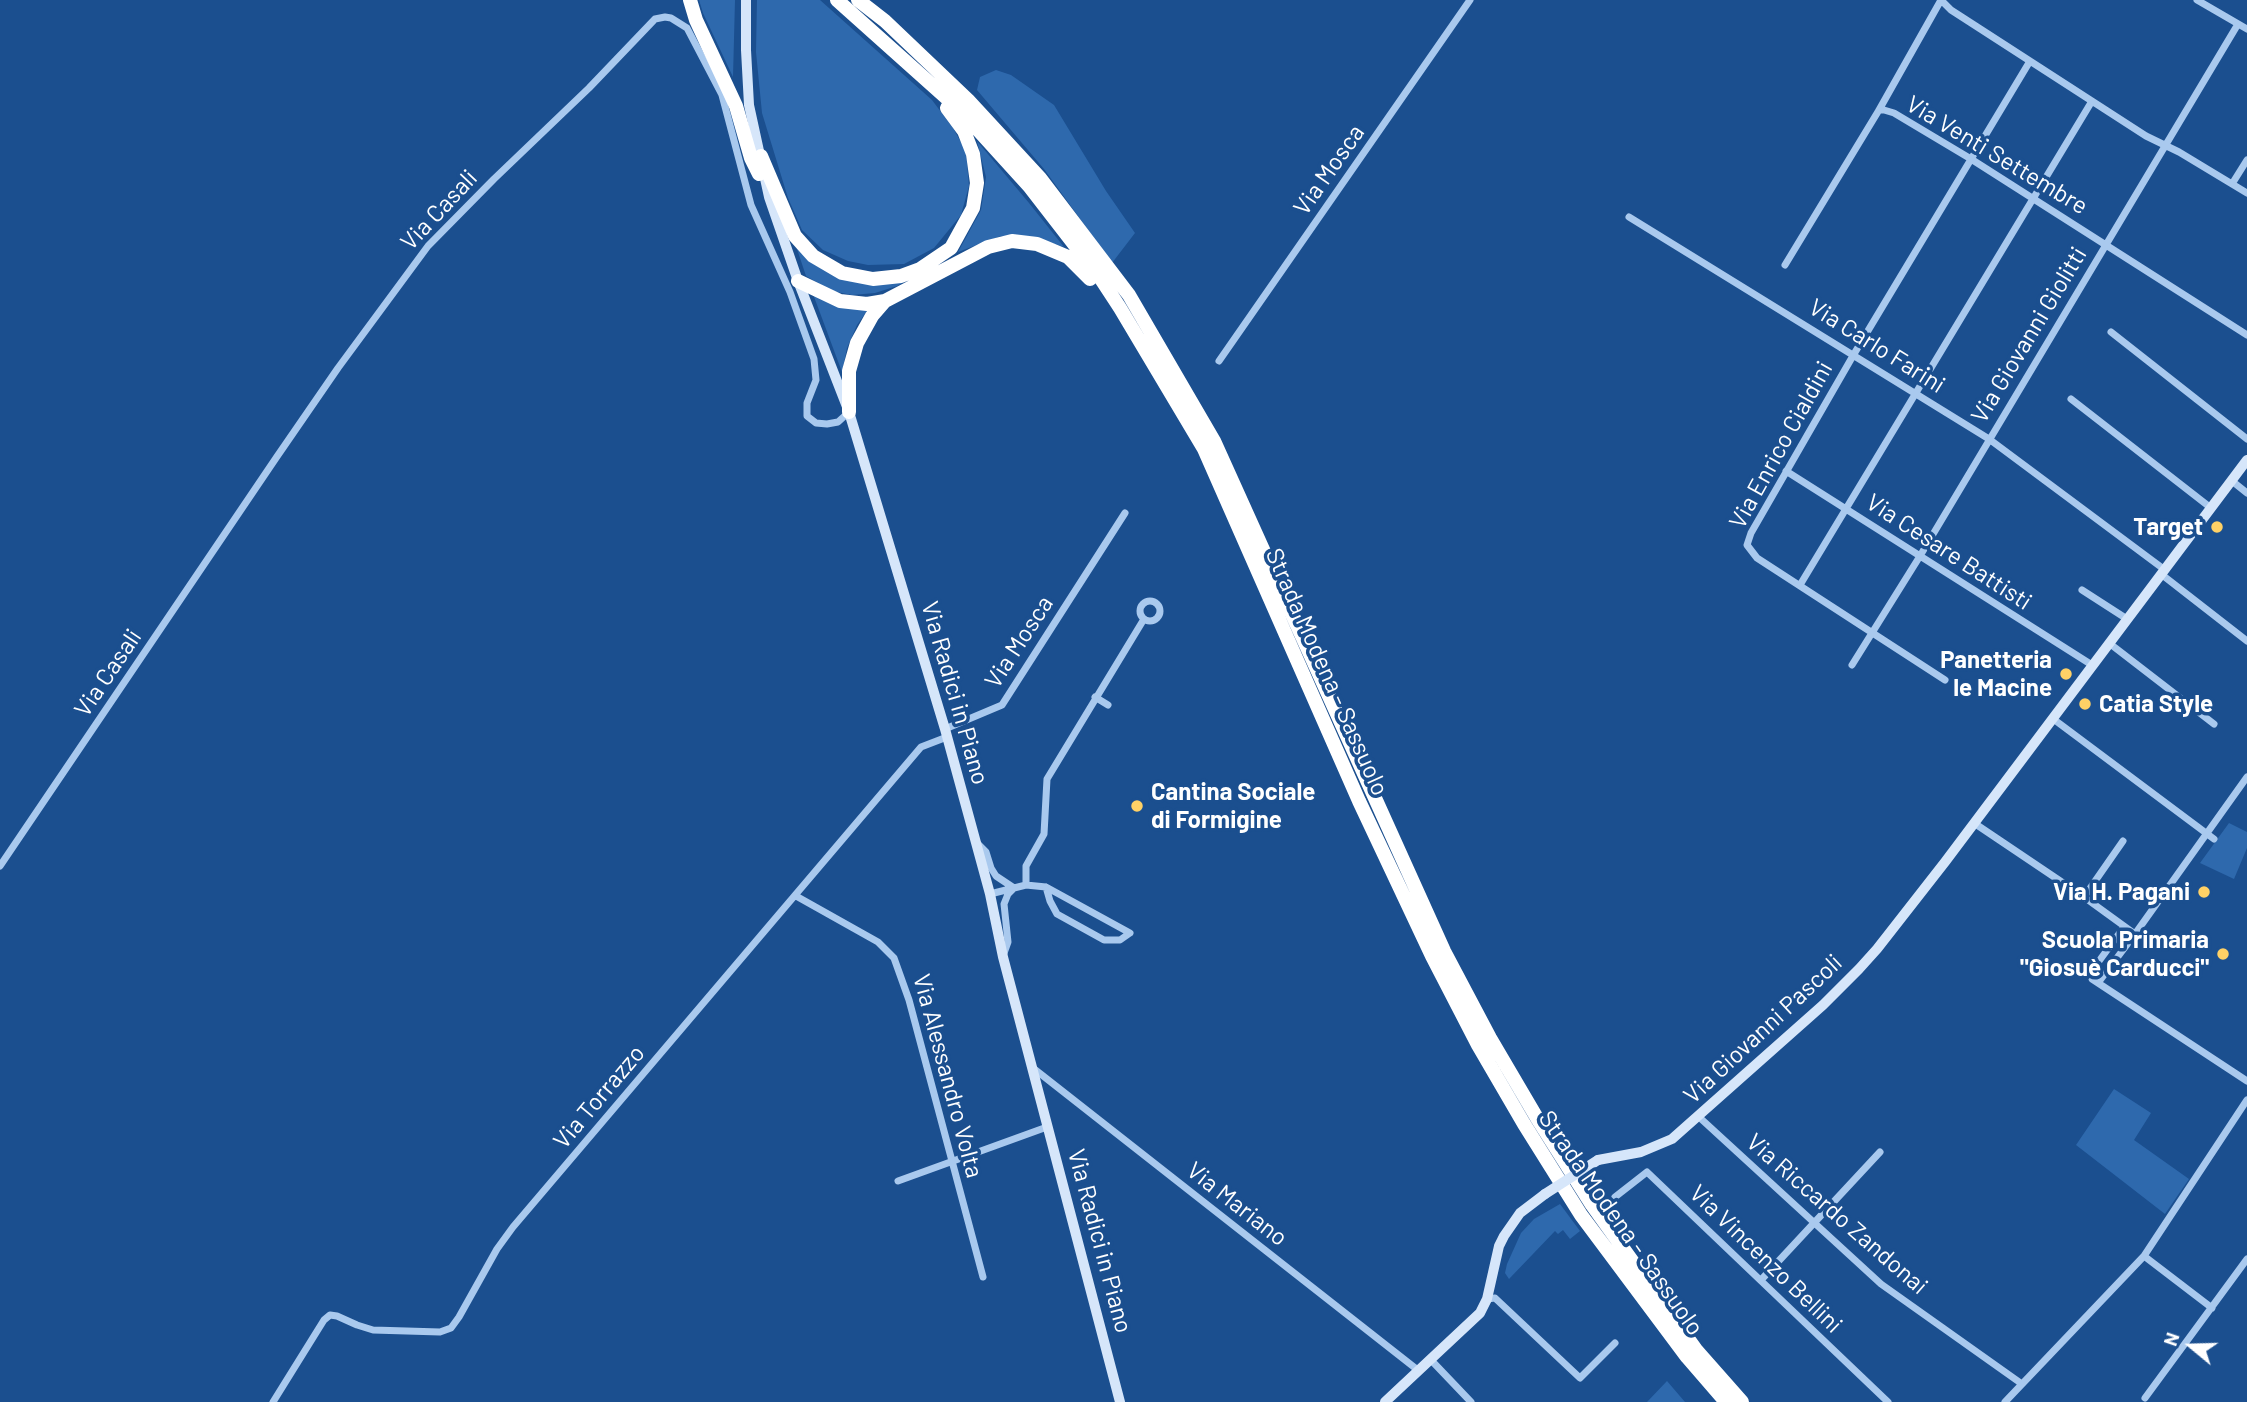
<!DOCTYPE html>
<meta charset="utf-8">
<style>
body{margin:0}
#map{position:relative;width:2247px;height:1402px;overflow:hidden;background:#1b4f8f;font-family:Barlow,sans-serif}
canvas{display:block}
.north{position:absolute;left:2156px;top:1311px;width:70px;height:70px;-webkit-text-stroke:5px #1b4f8f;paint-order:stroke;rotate:289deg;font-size:19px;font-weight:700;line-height:28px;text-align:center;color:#fff}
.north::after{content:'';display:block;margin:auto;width:24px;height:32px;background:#fff;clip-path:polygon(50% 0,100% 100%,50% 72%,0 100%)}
</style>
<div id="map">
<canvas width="2247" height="1402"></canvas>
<div class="north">N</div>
</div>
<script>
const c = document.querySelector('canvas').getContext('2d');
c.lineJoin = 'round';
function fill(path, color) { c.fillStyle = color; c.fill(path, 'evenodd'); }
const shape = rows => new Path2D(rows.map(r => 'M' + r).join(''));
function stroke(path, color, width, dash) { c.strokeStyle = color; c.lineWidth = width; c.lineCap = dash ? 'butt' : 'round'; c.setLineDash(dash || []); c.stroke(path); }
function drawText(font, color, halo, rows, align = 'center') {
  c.font = font + ' Barlow,sans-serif'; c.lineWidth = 7; c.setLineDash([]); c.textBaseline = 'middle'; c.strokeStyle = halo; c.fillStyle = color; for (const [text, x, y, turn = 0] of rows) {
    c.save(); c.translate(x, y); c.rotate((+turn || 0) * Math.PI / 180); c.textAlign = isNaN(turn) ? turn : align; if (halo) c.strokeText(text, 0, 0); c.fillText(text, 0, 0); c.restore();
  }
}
const green = shape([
 [699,0,735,0,733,77,703,13],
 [757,0,820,0,932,100,953,128,966,151,969,186,961,215,934,248,904,264,868,265,848,261,823,250,802,230,788,198,762,113,756,52],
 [996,70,1011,75,1054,105,1106,191,1135,233,1112,263,1044,169,977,90,980,77],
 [977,141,1029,203,1064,247,1029,236,1001,236,958,252,981,210,986,177],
 [795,243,835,273,918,274,897,286,875,293,852,295,832,291,806,276],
 [813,294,869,308,857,325,847,348,842,372],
 [2229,823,2247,832,2247,848,2234,879,2200,863],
 [2114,1089,2151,1113,2134,1140,2189,1179,2165,1214,2076,1145],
 [1560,1204,1580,1231,1570,1239,1563,1230,1558,1234,1555,1231,1509,1279,1505,1273,1507,1264,1521,1233,1534,1219],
 [1667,1381,1685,1402,1647,1402]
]);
const street = shape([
 [1941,0,1951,10,2146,136,2179,152,2247,193],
 [2197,0,2247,29],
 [1879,110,1884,110,1894,113,1971,159,2247,335],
 [2232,184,2247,160],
 [1629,217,1989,439,2165,570],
 [1785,265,1879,110,1941,0],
 [2111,332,2247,439],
 [1219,361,1470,0],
 [2071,399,2211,508],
 [1786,471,2092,665],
 [2232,481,2247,493],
 [2161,574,2247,641],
 [1800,585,2092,101],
 [2082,590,2127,619],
 '1140 611a10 10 0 1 1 20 0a10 10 0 1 1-20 0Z',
 [2109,643,2214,724],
 [1852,665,1920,556,2238,24],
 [1945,680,1757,558,1747,545,1751,533,1854,354,2030,61],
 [1095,697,1108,705],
 [2052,718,2214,839],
 [945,729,1002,705,1125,513],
 [1974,823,2084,897,2135,934,2247,777],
 [976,842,986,852,991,868,996,876,1014,888,990,894],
 [0,866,276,458,338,368,428,246,494,179,589,88,655,19,665,17,671,18,687,28,722,95,751,205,790,292,814,359,816,380,807,403,807,416,816,423,827,424,838,422,849,412],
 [1026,885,1026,866,1044,834,1047,779,1144,619],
 [796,896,878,942,894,958,909,1000,983,1277],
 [2084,897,2123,841],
 [2124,927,2091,972,2092,979,2247,1081],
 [1004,953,1008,942,1004,904,1008,894,1014,888,1026,885,1046,887,1130,933,1120,940,1104,940,1057,914,1050,901,1046,887],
 [2098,983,2135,934,2136,935],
 [1033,1068,1419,1371],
 [1699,1117,1881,1284,2022,1384],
 [898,1181,1047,1127],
 [1615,1197,1647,1172,1888,1402],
 [2144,1256,2212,1308],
 [1761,1280,1880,1152],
 [1487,1299,1495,1298,1580,1378,1615,1343],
 [1431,1360,1471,1402],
 [2145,1398,2247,1259],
 [273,1402,324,1320,330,1315,337,1316,357,1325,373,1330,440,1332,451,1328,459,1317,497,1249,513,1227,921,747,947,737],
 [2005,1402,2144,1256,2247,1100]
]);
const secondary = shape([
 [746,0,746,50,749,105,769,197,798,281,849,412,945,729,990,894,1003,957,1120,1402],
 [1598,1160,1641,1152,1672,1139,1823,1005,1859,969,1877,949,1945,862,2247,460],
 [1385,1402,1480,1313,1487,1299,1499,1246,1504,1236,1520,1213,1545,1194]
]);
const highway = shape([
 [690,0,696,20,736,106,751,158,759,174],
 [837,0,960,110,1029,186,1101,279,1120,308,1204,449,1359,801,1432,956,1478,1045,1524,1124,1581,1215,1687,1357,1726,1402],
 [858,0,885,21,968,100,1040,178,1129,295,1214,441,1444,951,1490,1038,1537,1118,1592,1205,1697,1351,1742,1402],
 [761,156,795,236,813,256,842,273,873,279,901,276,920,269,951,248,973,208,977,183,973,154,964,131,947,108],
 [798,281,840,301,867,304,885,301],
 [849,412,849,371,857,343,872,316,885,301,988,247,1012,241,1037,244,1068,257,1090,279]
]);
const secondaryBridge = shape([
 [1545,1194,1598,1160]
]);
const markers = [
 [2217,527,7,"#ffd166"],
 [2066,674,7,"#ffd166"],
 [2085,704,7,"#ffd166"],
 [1137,806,7,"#ffd166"],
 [2204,892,7,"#ffd166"],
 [2223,954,7,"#ffd166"]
];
const streetNames = [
 ["Via Venti Settembre",1997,155,31],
 ["Via Mosca",1329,170,-55],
 ["Via Casali",439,210,-47],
 ["Via Giovanni Giolitti",2029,335,-59],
 ["Via Carlo Farini",1877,346,32],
 ["Via Enrico Cialdini",1781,445,-61],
 ["Via Cesare Battisti",1949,552,33],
 ["Via Mosca",1019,642,-57],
 ["Strada Modena - Sassuolo",1327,672,66],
 ["Via Casali",108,673,-56],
 ["Via Radici in Piano",955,693,74],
 ["Via Giovanni Pascoli",1763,1029,-43],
 ["Via Alessandro Volta",948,1076,75],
 ["Via Torrazzo",599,1097,-50],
 ["Via Mariano",1237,1204,38],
 ["Via Riccardo Zandonai",1837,1214,41],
 ["Strada Modena - Sassuolo",1621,1223,55],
 ["Via Radici in Piano",1100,1241,75],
 ["Via Vincenzo Bellini",1766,1259,44]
];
const poiNames = [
 ["Target",2203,527],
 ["Panetteria",2052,660],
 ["le Macine",2052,688],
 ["Catia Style",2099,704,"left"],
 ["Cantina Sociale",1151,792,"left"],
 ["di Formigine",1151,820,"left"],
 ["Via H. Pagani",2190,892],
 ["Scuola Primaria",2209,940],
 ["\"Giosuè Carducci\"",2209,968]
];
fill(green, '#2e69ad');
stroke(street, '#a9c9ee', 7);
stroke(secondary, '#d6e6fa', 10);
stroke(highway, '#fff', 14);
stroke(secondaryBridge, '#d6e6fa', 10);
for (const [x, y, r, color] of markers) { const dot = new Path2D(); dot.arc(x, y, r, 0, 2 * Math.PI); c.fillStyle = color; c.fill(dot); stroke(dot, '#1b4f8f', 2.5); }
drawText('24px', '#fff', '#1b4f8f', streetNames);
drawText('bold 24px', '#fff', '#1b4f8f', poiNames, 'right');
</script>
